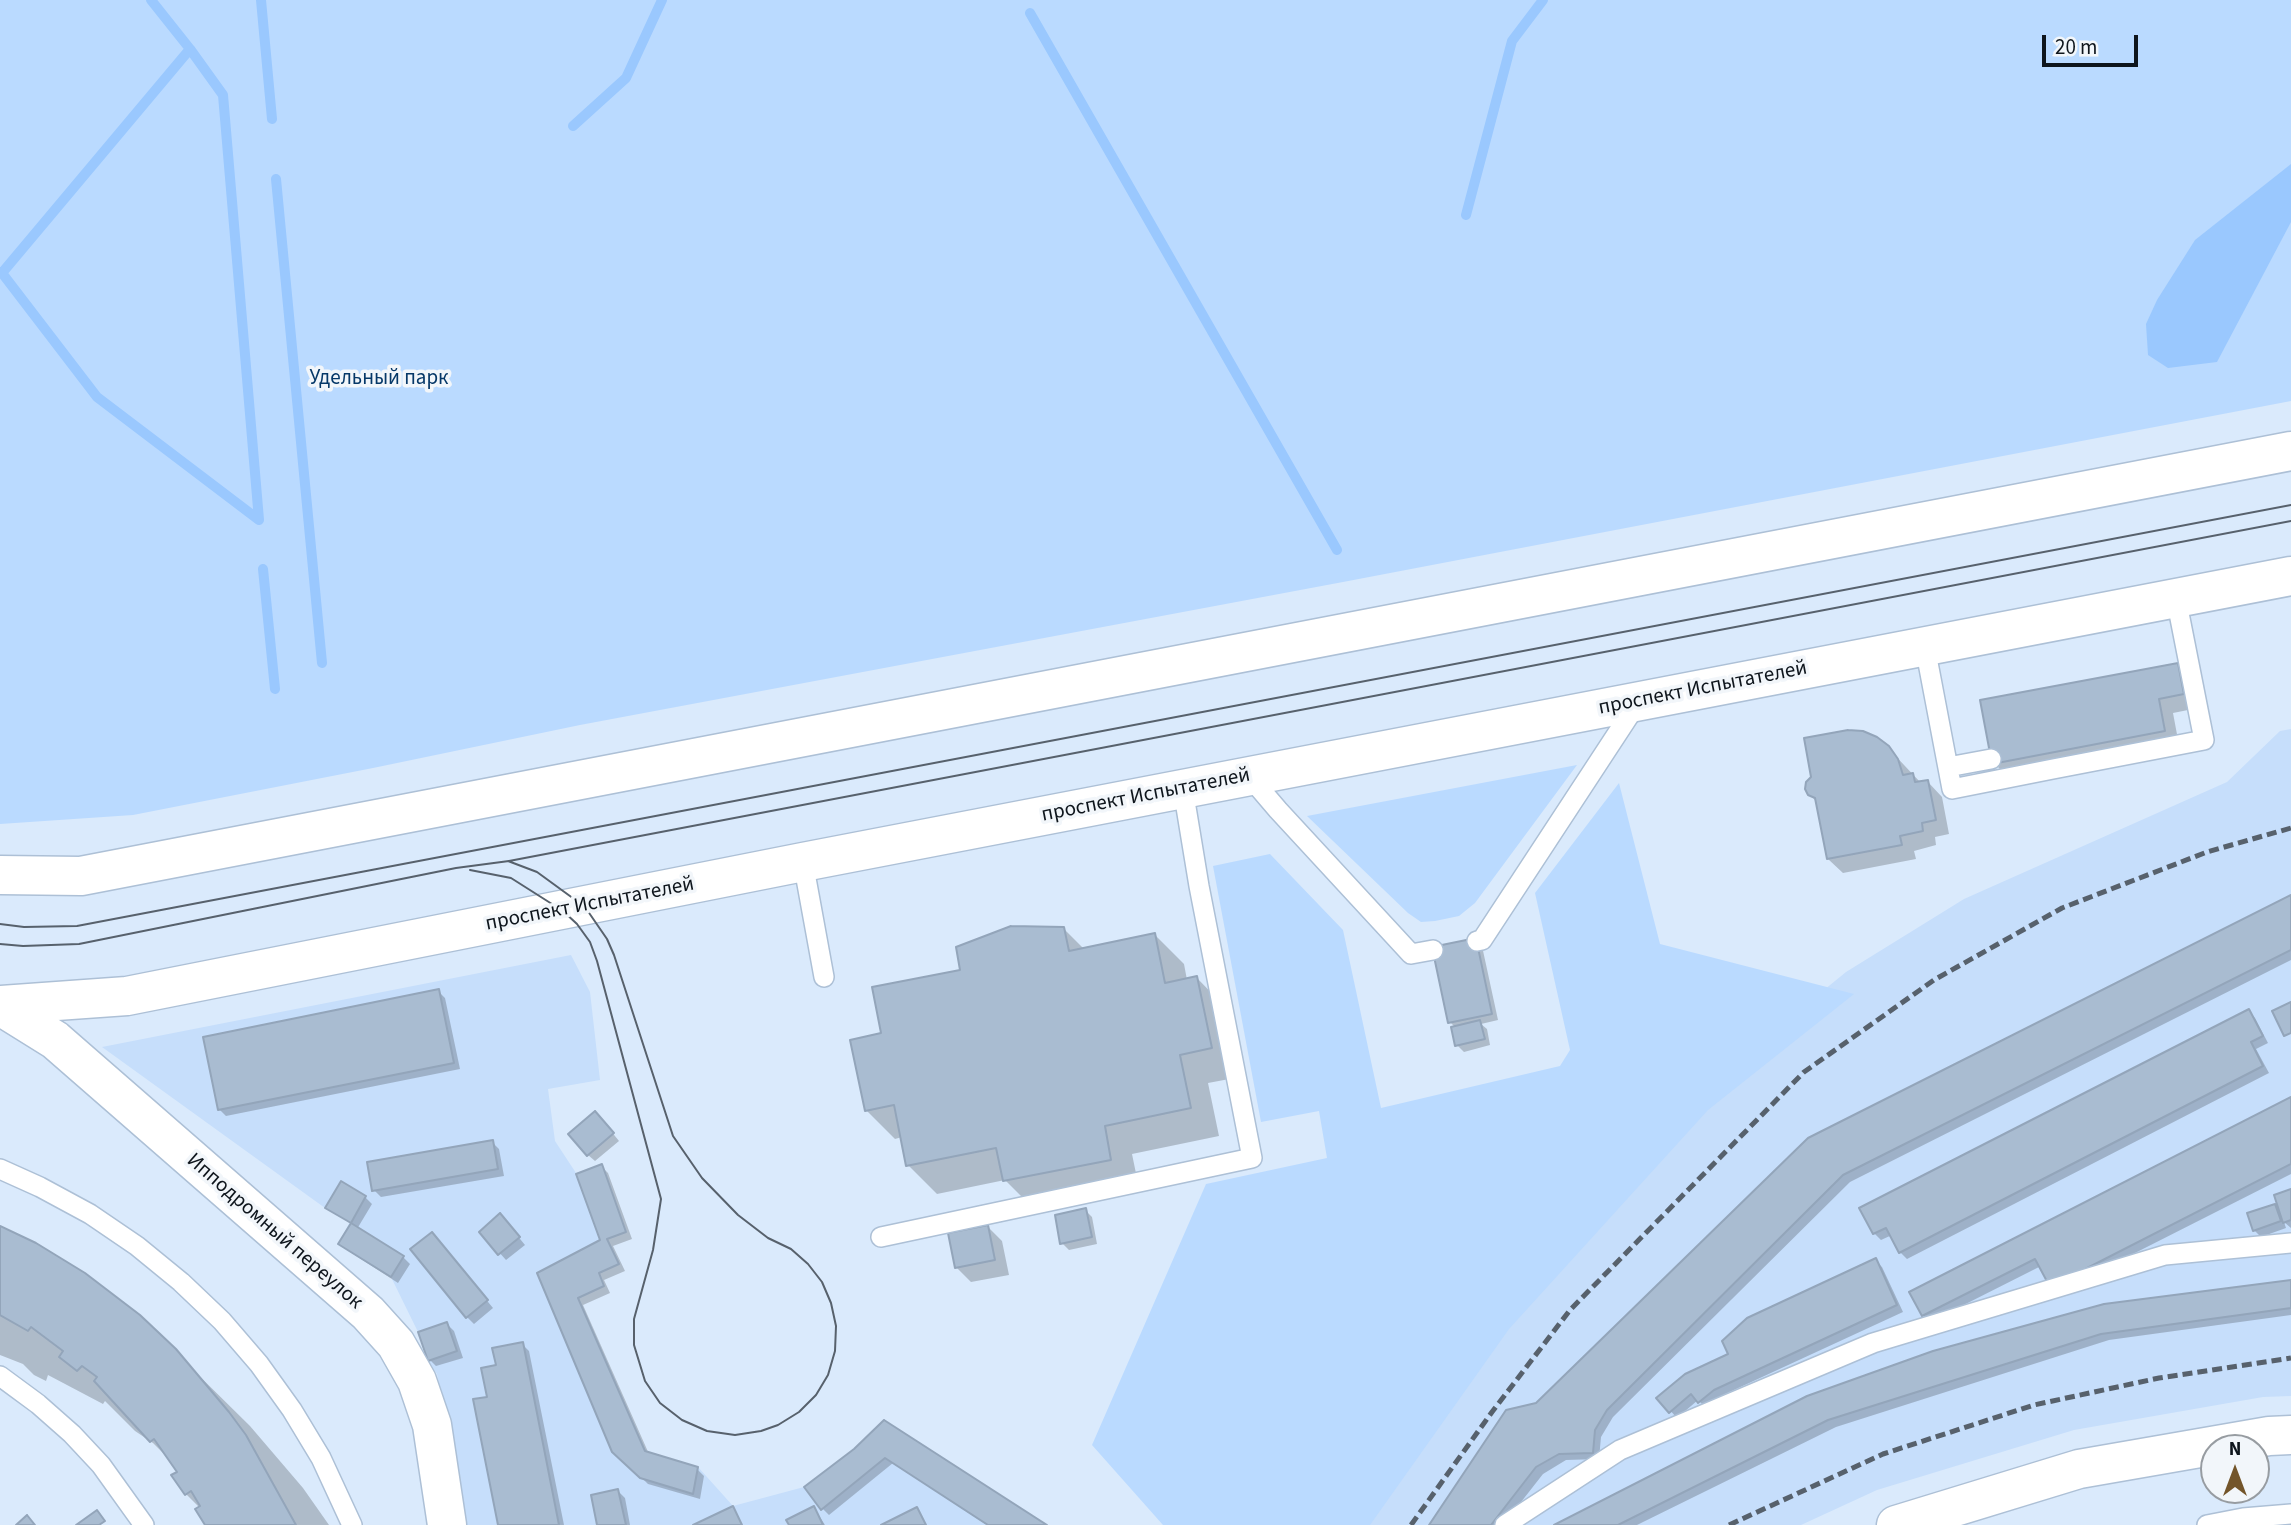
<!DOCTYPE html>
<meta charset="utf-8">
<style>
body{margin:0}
#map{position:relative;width:2291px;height:1525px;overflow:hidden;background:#daeafc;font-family:"Source Sans 3",sans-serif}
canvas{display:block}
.north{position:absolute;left:2200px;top:1434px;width:70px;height:70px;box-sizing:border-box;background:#f2f6fa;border:2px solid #979ca1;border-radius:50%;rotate:0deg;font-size:19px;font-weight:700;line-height:28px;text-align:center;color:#0e151c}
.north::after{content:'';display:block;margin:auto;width:24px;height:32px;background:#73552a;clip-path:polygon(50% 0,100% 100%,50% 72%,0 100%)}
.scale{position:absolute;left:2042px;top:35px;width:96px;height:32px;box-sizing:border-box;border:4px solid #0e151c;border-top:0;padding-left:9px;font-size:21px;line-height:24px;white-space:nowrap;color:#0e151c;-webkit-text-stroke:5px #f2f6fa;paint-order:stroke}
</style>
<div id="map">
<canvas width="2291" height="1525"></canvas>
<div class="north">N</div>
<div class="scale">20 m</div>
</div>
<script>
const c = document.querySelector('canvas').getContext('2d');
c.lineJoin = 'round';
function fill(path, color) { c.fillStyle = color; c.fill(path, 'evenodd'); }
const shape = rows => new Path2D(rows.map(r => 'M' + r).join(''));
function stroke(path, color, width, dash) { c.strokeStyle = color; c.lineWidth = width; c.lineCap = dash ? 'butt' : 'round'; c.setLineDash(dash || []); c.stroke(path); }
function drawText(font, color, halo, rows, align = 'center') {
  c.font = font + ' "Source Sans 3",sans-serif'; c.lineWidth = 7; c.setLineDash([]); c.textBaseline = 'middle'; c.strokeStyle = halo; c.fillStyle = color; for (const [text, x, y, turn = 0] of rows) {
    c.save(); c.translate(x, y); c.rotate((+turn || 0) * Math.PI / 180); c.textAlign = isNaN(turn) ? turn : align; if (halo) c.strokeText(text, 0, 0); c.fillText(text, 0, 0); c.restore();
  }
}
const built = shape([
 [2291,729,2291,1396,2263,1397,2074,1430,1877,1490,1801,1525,1294,1525,1699,1092,1846,972,1964,899,2227,782,2280,731],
 [571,955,590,992,600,1080,548,1089,555,1141,576,1173,602,1164,626,1232,607,1239,619,1264,599,1273,604,1286,578,1298,645,1451,698,1467,733,1506,804,1487,854,1449,884,1420,1047,1525,466,1525,437,1374,428,1361,418,1332,391,1277,338,1244,350,1222,325,1208,102,1047]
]);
const green = shape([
 [0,0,2291,0,2291,401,1343,582,580,725,373,768,133,815,0,824],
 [1577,765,1475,903,1459,916,1435,921,1421,922,1408,913,1307,816],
 [1619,783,1660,944,1854,994,1708,1110,1509,1329,1370,1525,1163,1525,1092,1445,1206,1184,1327,1158,1319,1111,1261,1122,1213,866,1270,854,1343,930,1381,1108,1560,1066,1570,1050,1535,893]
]);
const water = shape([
 [2291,164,2291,222,2217,362,2168,368,2148,355,2146,324,2157,300,2195,240]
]);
const shadow = shape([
 [2178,665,2192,680,2198,708,2173,713,2179,745,2008,777,1994,763],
 [1888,748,1921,783,1928,782,1942,797,1949,834,1935,837,1936,845,1914,851,1916,859,1843,873,1828,859,1818,803,1809,794],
 [2291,896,2291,960,1850,1182,1613,1417,1601,1437,1599,1459,1566,1460,1543,1474,1503,1525,1431,1525,1536,1405,1809,1139],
 [1064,929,1084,949,1155,935,1184,964,1187,980,1197,978,1225,1007,1240,1077,1208,1083,1219,1136,1132,1154,1139,1188,1034,1209,1005,1180,937,1194,908,1165,902,1137,895,1139,866,1110,883,1035,963,971],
 [1482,946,1498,1020,1481,1024,1487,1029,1490,1045,1464,1052,1457,1045,1456,1028,1450,1022,1434,948],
 [438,991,445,998,460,1069,226,1116,219,1109],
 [2248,1011,2255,1018,2268,1043,2256,1049,2269,1073,1907,1259,1900,1252,1892,1235,1881,1240,1874,1233,1861,1209],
 [2291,1099,2291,1174,2058,1292,2041,1266,1930,1322,1923,1315],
 [602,1120,619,1141,595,1161,588,1155],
 [492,1142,499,1149,504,1176,381,1197,374,1190],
 [601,1166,608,1173,632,1239,613,1246,625,1271,604,1280,610,1293,583,1305,649,1454,697,1469,704,1476,700,1499,648,1484,614,1451,539,1274,602,1241],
 [2291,1191,2291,1228,2284,1222,2286,1228,2261,1237,2254,1230,2274,1206,2282,1213],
 [365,1197,372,1204,357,1229,403,1257,410,1264,398,1283,347,1250,340,1243,351,1224,327,1207],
 [1085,1210,1092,1217,1097,1244,1069,1250,1062,1243],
 [507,1223,525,1245,506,1260,481,1232],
 [988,1227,1002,1241,1009,1275,971,1282,957,1268],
 [0,1228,174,1351,250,1426,303,1488,329,1525,206,1525,200,1508,186,1494,179,1472,173,1463,153,1443,135,1431,105,1401,103,1404,48,1375,46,1381,34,1375,23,1364,0,1355],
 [438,1241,493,1308,474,1324,467,1317],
 [1875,1260,1882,1267,1903,1312,1721,1396,1706,1408,1698,1400,1677,1418,1659,1398],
 [2291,1282,2291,1315,2109,1340,1836,1427,1637,1525,1558,1525,1934,1353],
 [447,1324,454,1331,463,1358,436,1366,430,1360],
 [522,1344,529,1351,564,1525,499,1525,489,1398,498,1366],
 [884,1422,1043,1525,987,1525,893,1463,829,1515,823,1509,855,1450],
 [618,1491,625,1498,630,1525,599,1525],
 [814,1508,825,1525,791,1525]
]);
const stream = shape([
 [261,0,272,119],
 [1030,13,1337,550],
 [190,49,223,95,259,520],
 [573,126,626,78,662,0],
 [276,179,322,663],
 [1466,215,1512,41,1543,0],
 [0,272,2,273,190,49,151,0],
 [0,273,2,273,97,397,259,520],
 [263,569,275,689]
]);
const building = shape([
 [2178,663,2184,694,2159,699,2165,731,1992,764,1980,700,2178,663],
 [1848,730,1863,731,1877,737,1889,746,1898,759,1903,775,1913,773,1915,782,1928,780,1936,820,1922,823,1923,831,1900,836,1902,845,1827,859,1815,798,1808,795,1805,789,1806,782,1811,777,1804,738,1848,730],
 [2291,895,2291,950,1843,1175,1607,1410,1595,1430,1593,1453,1559,1454,1536,1467,1491,1525,1429,1525,1506,1410,1536,1403,1808,1138,2291,895],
 [1011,926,1064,927,1069,951,1155,933,1165,983,1197,976,1212,1048,1180,1055,1191,1108,1105,1126,1111,1160,1003,1181,996,1148,906,1166,894,1105,865,1111,850,1040,881,1033,872,987,960,970,956,947,1011,926],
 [1476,938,1492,1014,1448,1023,1432,947,1476,938],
 [439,989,454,1063,218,1110,203,1037,439,989],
 [2291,1002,2291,1033,2284,1036,2272,1011,2291,1002],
 [2249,1009,2263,1036,2251,1042,2263,1066,1899,1253,1886,1228,1873,1234,1859,1208,2249,1009],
 [1480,1020,1485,1039,1455,1046,1451,1027,1480,1020],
 [2291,1097,2291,1164,2050,1287,2035,1259,1922,1316,1909,1292,2291,1097],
 [595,1111,614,1133,587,1156,568,1134,595,1111],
 [493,1140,498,1169,372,1191,367,1162,493,1140],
 [602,1164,626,1232,607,1239,619,1264,599,1273,604,1286,578,1298,645,1451,698,1467,693,1494,640,1478,612,1452,537,1273,600,1240,576,1174,602,1164],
 [341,1181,366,1196,351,1223,325,1208,341,1181],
 [2291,1189,2291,1220,2283,1223,2274,1195,2291,1189],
 [2275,1204,2281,1221,2253,1231,2247,1213,2275,1204],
 [1086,1208,1092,1237,1060,1244,1055,1215,1086,1208],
 [500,1213,520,1237,498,1255,479,1232,500,1213],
 [351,1223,404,1256,391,1277,338,1244,351,1223],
 [988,1225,995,1260,955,1268,948,1233,988,1225],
 [0,1226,36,1243,85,1273,140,1315,176,1349,229,1412,246,1435,296,1525,205,1525,195,1509,200,1506,191,1491,185,1495,171,1475,177,1472,154,1439,150,1442,94,1381,97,1377,82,1366,77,1371,59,1357,63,1351,31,1327,28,1331,0,1315,0,1226],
 [432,1232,488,1300,466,1318,410,1249,432,1232],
 [1876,1258,1897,1305,1714,1390,1698,1403,1691,1394,1669,1413,1656,1398,1685,1374,1728,1354,1722,1341,1747,1318,1876,1258],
 [2291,1280,2291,1308,2101,1334,1828,1420,1618,1525,1554,1525,1807,1396,1933,1351,2104,1304,2291,1280],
 [447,1322,457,1351,428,1361,418,1332,447,1322],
 [523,1342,559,1525,498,1525,473,1399,487,1397,481,1368,496,1365,492,1348,523,1342],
 [884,1420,1047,1525,988,1525,885,1458,821,1510,804,1487,854,1449,884,1420],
 [618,1489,626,1525,597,1525,591,1495,618,1489],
 [733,1506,742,1525,693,1525,733,1506],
 [814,1506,823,1525,789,1525,786,1520,814,1506],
 [917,1507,926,1525,881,1525,917,1507],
 [97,1510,105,1521,99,1525,76,1525,97,1510],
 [27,1515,35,1525,16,1525,27,1515]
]);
const service = shape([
 [1925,647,1952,789,2053,769,2204,740,2176,598],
 [1948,767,1991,759],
 [1249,776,1278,810,1411,954,1433,950],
 [803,862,824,977],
 [1477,941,1482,940,1638,702],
 [0,1169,40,1187,90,1214,137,1246,181,1282,222,1321,259,1364,292,1410,321,1458,352,1525],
 [881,1237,1252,1158,1199,886,1183,789],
 [0,1376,38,1404,72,1434,101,1465,144,1525],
 [1505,1525,1620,1450,1873,1343,2165,1255,2291,1243],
 [2207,1525,2243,1518,2291,1514]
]);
const minor = shape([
 [0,1006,55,1040,368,1313,396,1344,417,1381,432,1425,447,1525],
 [1896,1525,2079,1469,2269,1436,2291,1435]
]);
const secondary = shape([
 [0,875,81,876,2291,451],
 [0,1005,127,996,803,862,2291,576]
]);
const tram = shape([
 [470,870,511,878,563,911,577,924,590,942,597,961,661,1199,653,1250,634,1319,634,1345,645,1381,660,1403,682,1420,707,1431,735,1435,761,1431,778,1425,799,1412,816,1395,828,1375,835,1351,836,1326,831,1303,822,1282,808,1264,791,1249,768,1238,738,1215,702,1178,673,1136,614,955,607,939,585,907,537,872,508,861],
 [0,924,24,927,77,926,2291,505],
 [0,944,23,946,79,944,456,868,509,861,2291,521]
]);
const rail = shape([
 [1411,1525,1492,1412,1570,1310,1804,1072,1934,980,2062,908,2207,852,2291,828],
 [1729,1525,1883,1454,2034,1405,2159,1378,2291,1358]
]);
const parkNames = [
 ["Удельный парк",379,379]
];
const streetNames = [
 ["проспект Испытателей",1703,689,-11],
 ["проспект Испытателей",1146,796,-11],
 ["проспект Испытателей",590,905,-11],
 ["Ипподромный переулок",274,1232,41]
];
fill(built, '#c6defb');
fill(green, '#badaff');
fill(water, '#9ac8fe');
fill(shadow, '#0003');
stroke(stream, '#9ac8fe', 10);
fill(building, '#a9bcd1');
stroke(building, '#93a5ba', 2);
stroke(service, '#adc0d6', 22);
stroke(minor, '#adc0d6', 41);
stroke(secondary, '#adc0d6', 41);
stroke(service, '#fff', 19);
stroke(minor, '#fff', 38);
stroke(secondary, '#fff', 38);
stroke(tram, '#57616c', 2);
stroke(rail, '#57616c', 5, [10, 5]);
drawText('21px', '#063868', '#f2f6fa', parkNames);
drawText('21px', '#0e151c', '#f2f6fa', streetNames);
</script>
